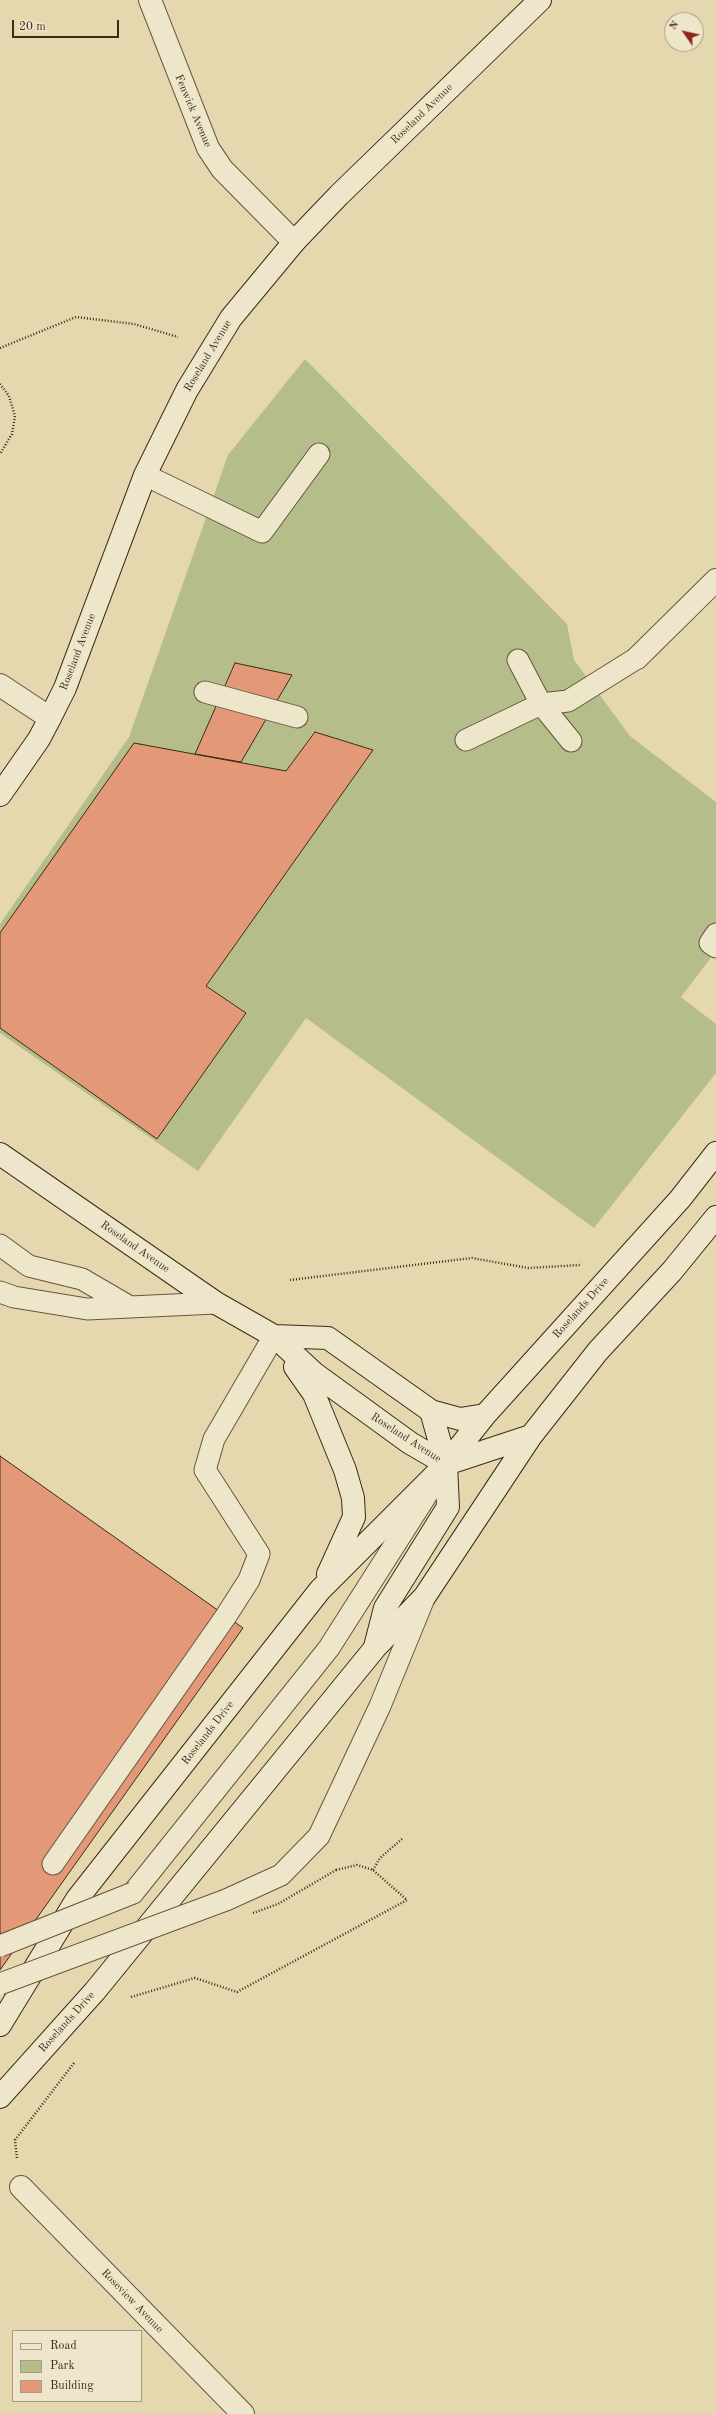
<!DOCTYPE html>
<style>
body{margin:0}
#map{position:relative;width:716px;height:2414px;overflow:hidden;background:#e5d8af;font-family:"Old Standard TT",serif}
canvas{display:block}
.legend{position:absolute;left:12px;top:2330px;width:130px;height:72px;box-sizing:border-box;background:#eee6cb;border:1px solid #a79b83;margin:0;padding:5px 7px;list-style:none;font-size:12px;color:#3c2b18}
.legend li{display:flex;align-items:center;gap:8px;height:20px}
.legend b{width:20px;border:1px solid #a79b83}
.north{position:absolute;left:664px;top:12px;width:40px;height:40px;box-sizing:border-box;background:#eee6cb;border:1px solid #a79b83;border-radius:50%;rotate:304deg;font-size:11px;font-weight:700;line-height:16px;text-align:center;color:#3c2b18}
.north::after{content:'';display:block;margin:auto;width:14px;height:18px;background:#8f2418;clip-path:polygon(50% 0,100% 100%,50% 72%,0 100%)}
.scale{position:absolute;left:12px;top:20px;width:107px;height:18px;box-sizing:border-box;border:2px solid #3c2b18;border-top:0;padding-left:5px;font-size:12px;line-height:14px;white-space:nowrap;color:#3c2b18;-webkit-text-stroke:3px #eee6cb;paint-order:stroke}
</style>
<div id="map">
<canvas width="716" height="2414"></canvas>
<ul class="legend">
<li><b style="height:5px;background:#eee6cb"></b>Road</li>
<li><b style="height:11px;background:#b5be8a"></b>Park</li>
<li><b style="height:11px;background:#e39878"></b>Building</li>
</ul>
<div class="north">N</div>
<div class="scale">20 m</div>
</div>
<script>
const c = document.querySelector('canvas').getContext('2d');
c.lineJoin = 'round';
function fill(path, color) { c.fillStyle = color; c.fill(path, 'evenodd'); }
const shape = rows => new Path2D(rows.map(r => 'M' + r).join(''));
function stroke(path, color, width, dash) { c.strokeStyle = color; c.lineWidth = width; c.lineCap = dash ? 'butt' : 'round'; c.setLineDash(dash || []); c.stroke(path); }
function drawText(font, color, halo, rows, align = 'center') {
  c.font = font + ' "Old Standard TT",serif'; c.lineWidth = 4; c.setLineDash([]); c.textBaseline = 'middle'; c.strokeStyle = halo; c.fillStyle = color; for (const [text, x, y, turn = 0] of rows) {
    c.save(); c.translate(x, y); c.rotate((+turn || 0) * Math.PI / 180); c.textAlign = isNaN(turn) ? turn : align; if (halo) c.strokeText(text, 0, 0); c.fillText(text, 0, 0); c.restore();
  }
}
const green = shape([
 [305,359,567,624,574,660,630,736,716,802,716,951,681,997,716,1024,716,1073,594,1228,306,1018,198,1171,0,1033,0,924,129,737,228,455]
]);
const building = shape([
 [235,663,292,675,241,762,195,754,235,663],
 [315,732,373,750,206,986,246,1013,157,1139,0,1028,0,933,134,743,286,771,315,732],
 [0,1456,243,1628,0,1970,0,1456]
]);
const path = shape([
 [0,348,76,317,134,324,178,337],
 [0,384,9,396,15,416,12,434,0,454],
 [290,1280,472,1258,528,1268,580,1265],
 [373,1870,380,1858,403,1838],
 [131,1997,195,1978,237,1992,407,1900,373,1870,357,1865,336,1870],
 [17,2158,15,2140,74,2063]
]);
const lane = shape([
 [145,475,262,532,319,454],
 [518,660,541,704,571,741],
 [205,692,297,717],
 [466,740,541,704,568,701,637,658],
 [716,934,710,943,716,947],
 [0,1245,29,1266,82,1279,130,1307],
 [0,1292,14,1297,87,1309,216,1303],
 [53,1864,226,1616,249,1580,259,1554,205,1470,214,1439,274,1336],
 [133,1893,329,1648,434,1483],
 [226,1900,281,1875,319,1836,380,1706,425,1596]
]);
const street = shape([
 [150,0,208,148,222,169,294,242],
 [637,658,716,580],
 [0,685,50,718],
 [21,2187,243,2414]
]);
const secondary = shape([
 [0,795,39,739,50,718,65,688,145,475,187,390,231,318,294,242,339,195,540,0],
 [0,1154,216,1303,274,1336,315,1374,410,1443,446,1464],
 [274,1336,328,1338,431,1411,460,1419,485,1415],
 [295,1367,314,1394,345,1470,353,1498,354,1517,328,1574],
 [446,1464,531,1436],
 [375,1647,385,1608,448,1507,446,1464,431,1411],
 [0,2025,77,1899,320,1590,446,1464,485,1415,680,1199,716,1153],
 [0,2097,95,1991,375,1648,425,1596,531,1436,598,1351,672,1271,716,1217]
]);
const pathBridge = shape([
 [253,1913,278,1904,336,1870]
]);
const laneBridge = shape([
 [0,1946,133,1893],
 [0,1984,226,1900]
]);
const streetNames = [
 ["Fenwick Avenue",193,111,67],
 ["Roseland Avenue",422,114,-44],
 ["Roseland Avenue",208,356,-59],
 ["Roseland Avenue",78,652,-69],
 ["Roseland Avenue",135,1247,35],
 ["Roselands Drive",581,1308,-48],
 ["Roseland Avenue",406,1438,33],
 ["Roselands Drive",208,1733,-52],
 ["Roselands Drive",67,2022,-48],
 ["Roseview Avenue",132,2301,46]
];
fill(green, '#b5be8a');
fill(building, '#e39878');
stroke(building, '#3c2b18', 1);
stroke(lane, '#66563e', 23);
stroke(street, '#66563e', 24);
stroke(secondary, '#3c2b18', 24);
stroke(path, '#3c2b18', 2.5, [1, 2]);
stroke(lane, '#eee6cb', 21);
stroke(street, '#eee6cb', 22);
stroke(secondary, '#eee6cb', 22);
stroke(laneBridge, '#66563e', 23, []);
stroke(pathBridge, '#3c2b18', 2.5, [1, 2]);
stroke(laneBridge, '#eee6cb', 21);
drawText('11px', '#3c2b18', '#eee6cb', streetNames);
</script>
